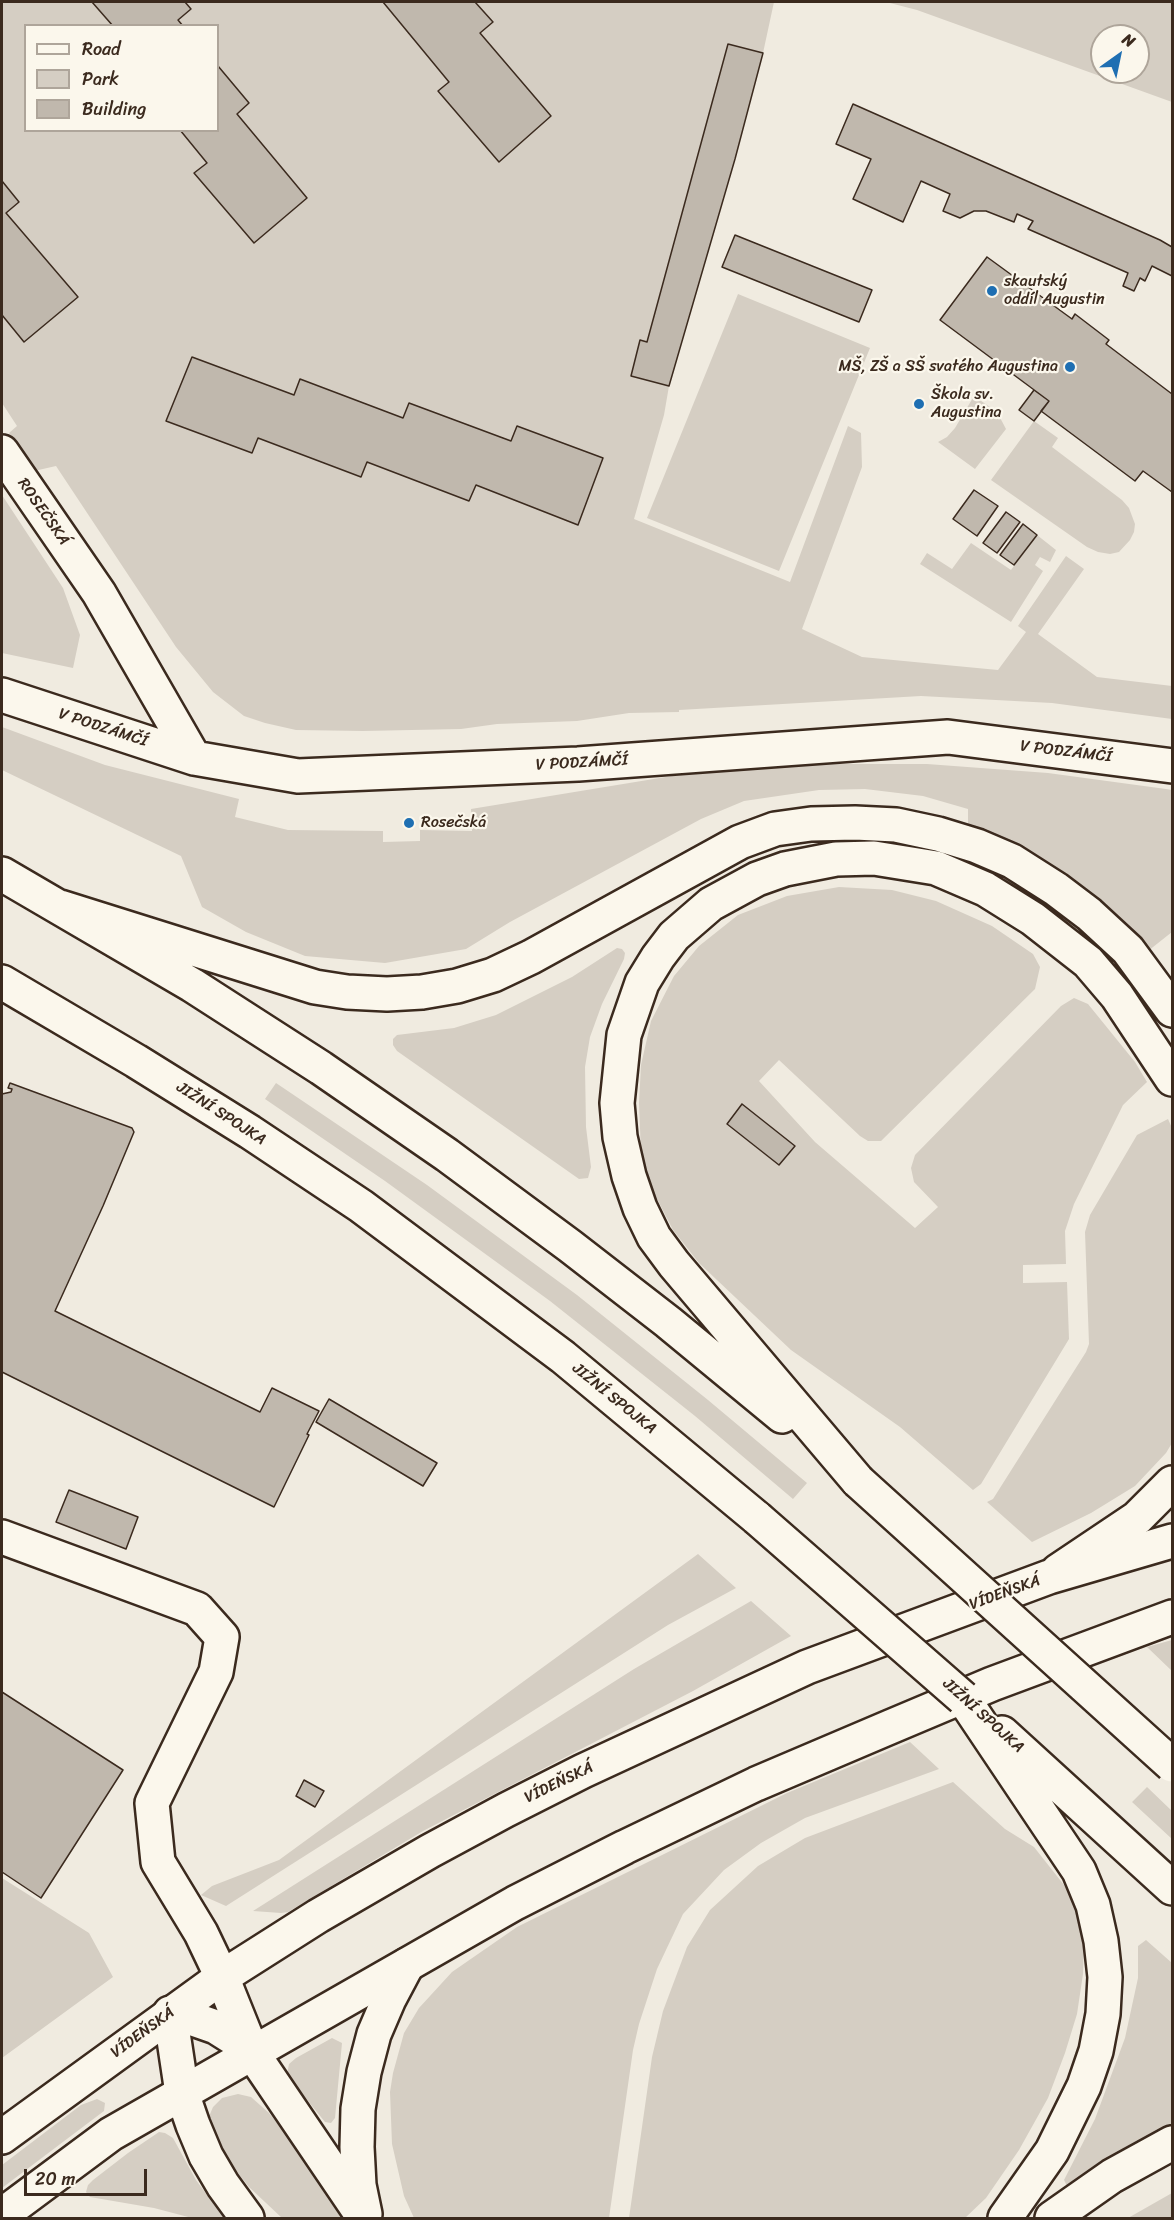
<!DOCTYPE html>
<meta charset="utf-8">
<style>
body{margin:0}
#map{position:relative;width:1174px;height:2220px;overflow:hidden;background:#f0ebe0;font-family:Sriracha,sans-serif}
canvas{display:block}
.frame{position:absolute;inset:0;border:3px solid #3b2a1e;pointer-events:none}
.legend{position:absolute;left:24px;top:24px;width:195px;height:108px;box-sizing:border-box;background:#fbf7ec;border:2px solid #aea59a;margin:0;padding:8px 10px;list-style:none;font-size:18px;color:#3b2a1e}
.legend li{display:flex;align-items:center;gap:12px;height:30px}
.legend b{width:30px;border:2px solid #aea59a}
.north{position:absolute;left:1090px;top:24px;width:60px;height:60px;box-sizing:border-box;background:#fbf7ec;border:2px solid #aea59a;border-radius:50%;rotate:33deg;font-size:16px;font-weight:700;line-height:24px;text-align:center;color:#3b2a1e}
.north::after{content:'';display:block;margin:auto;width:21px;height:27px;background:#1f6fb2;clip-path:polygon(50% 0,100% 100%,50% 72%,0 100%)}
.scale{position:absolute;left:24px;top:2169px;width:123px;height:27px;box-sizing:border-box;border:3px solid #3b2a1e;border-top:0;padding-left:8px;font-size:18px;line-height:21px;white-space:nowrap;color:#3b2a1e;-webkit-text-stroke:4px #fbf7ec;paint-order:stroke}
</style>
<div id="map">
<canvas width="1174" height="2220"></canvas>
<div class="frame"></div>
<ul class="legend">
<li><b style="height:8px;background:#fbf7ec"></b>Road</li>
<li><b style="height:16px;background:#d5cec3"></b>Park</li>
<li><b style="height:16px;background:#c0b8ad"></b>Building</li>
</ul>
<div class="north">N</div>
<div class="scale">20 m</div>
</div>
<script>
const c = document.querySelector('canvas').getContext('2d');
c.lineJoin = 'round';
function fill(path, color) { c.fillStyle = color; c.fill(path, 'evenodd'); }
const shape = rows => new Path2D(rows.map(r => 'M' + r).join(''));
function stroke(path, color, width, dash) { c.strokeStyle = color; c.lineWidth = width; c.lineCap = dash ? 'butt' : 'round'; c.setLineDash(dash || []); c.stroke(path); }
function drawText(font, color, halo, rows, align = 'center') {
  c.font = font + ' Sriracha,sans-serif'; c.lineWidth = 4.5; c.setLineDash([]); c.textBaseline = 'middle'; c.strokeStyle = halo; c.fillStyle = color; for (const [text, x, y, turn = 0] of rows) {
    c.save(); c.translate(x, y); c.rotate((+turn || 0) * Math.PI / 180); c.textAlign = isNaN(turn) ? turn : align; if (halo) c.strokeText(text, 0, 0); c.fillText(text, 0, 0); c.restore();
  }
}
const green = shape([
 [2,2,92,2,113,25,26,26,26,130,180,131,207,163,195,173,254,243,307,198,237,114,249,103,218,66,218,26,183,25,178,20,191,9,185,2,383,2,449,82,499,161,551,116,480,33,492,22,475,2,774,2,763,53,728,44,647,342,640,341,631,376,669,386,664,415,634,519,790,582,848,426,861,433,862,467,802,629,862,657,998,670,1026,632,1018,626,1066,556,1084,569,1038,634,1097,677,1172,686,1172,719,1052,703,921,696,679,710,679,712,629,713,577,721,497,724,461,729,363,731,296,730,265,723,244,716,213,692,176,647,56,466,34,471,9,433,17,426,2,403,2,315,24,341,78,297,6,213,19,202,2,181],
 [192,357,294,395,403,418,409,403,511,441,578,525,476,485,469,500,367,462,360,477,258,438,252,453,167,421],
 [886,2,1172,2,1172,102,917,10],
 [1102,36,1138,36,1138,72,1102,72],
 [738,294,870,348,779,571,647,518],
 [974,396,997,412,1006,429,975,469,938,442,947,437,955,428],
 [1034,421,1058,438,1052,447,1122,500,1129,508,1135,524,1134,532,1130,540,1119,552,1110,554,1098,552,1087,547,991,480],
 [2,495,63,588,80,635,73,668,2,653],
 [1037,535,1056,550,1050,562,1040,557,1035,565,1043,571,1011,622,920,564,927,553,952,569,971,543,1011,570],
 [2,727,105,765,239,799,235,817,288,830,383,831,383,842,420,841,420,830,472,831,471,809,684,774,808,764,927,764,1048,773,1166,789,1172,790,1172,932,1148,951,968,832,968,809,923,796,865,789,819,790,744,801,701,819,510,922,466,949,385,963,305,956,246,932,202,907,181,856,2,770],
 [839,887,892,890,936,901,992,926,1033,954,1040,967,1035,989,881,1141,868,1141,860,1136,779,1060,759,1081,815,1142,915,1228,938,1207,914,1182,911,1168,915,1155,1061,1006,1074,998,1088,1004,1135,1062,1147,1082,1123,1105,1074,1204,1065,1231,1066,1264,1023,1265,1023,1283,1067,1282,1069,1339,981,1484,973,1490,900,1427,791,1350,699,1263,673,1230,654,1193,641,1153,639,1103,641,1065,651,1021,674,976,699,946,738,915,787,896],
 [743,1105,795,1146,779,1165,727,1125],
 [617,948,622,949,625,953,624,959,602,1004,590,1037,585,1067,586,1127,591,1167,588,1178,579,1179,397,1051,393,1045,393,1039,397,1035,454,1028,496,1015,572,977],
 [276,1083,427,1185,577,1295,708,1400,807,1483,793,1499,695,1416,550,1301,385,1181,265,1099],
 [1168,1119,1172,1128,1172,1443,1166,1453,1135,1486,1091,1513,1032,1542,987,1502,993,1499,1086,1352,1089,1344,1085,1232,1090,1215,1137,1135],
 [698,1554,736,1588,668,1625,226,1906,201,1895,212,1886,279,1860],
 [751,1601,791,1636,693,1691,423,1831,288,1912,281,1913,253,1911,634,1669],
 [1172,1640,1172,1671,1147,1647],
 [910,1742,939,1769,805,1818,761,1843,724,1870,683,1914,657,1969,639,2024,633,2050,609,2218,414,2218,404,2196,392,2144,390,2092,393,2073,404,2033,419,2008,452,1972,517,1927,787,1793],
 [953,1782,1005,1829,1034,1847,1064,1885,1079,1914,1084,1940,1083,1974,1077,2014,1065,2053,1048,2098,1019,2150,986,2198,965,2218,629,2218,652,2057,663,2011,687,1947,710,1910,758,1866,805,1838],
 [1147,1787,1172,1811,1172,1839,1132,1802],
 [2,1878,89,1933,113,1977,2,2058],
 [1146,1940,1172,1963,1172,2124,1132,2144,1074,2184,1067,2186,1064,2180,1095,2119,1125,2038,1138,1978,1138,1946],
 [332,2038,342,2043,335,2118,331,2123,325,2122,287,2075,289,2064,296,2058],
 [238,2094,251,2097,269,2113,294,2144,344,2218,282,2218,249,2187,229,2162,212,2134,208,2119,213,2107,222,2098],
 [97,2099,105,2103,104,2111,2,2188,2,2165,81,2105],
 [159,2132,165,2133,173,2138,196,2180,224,2218,192,2218,154,2208,90,2197,86,2192,88,2185,93,2180,128,2153],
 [1172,2193,1172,2218,1128,2218]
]);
const building = shape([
 [92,2,185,2,191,9,178,20,183,26,113,26,92,2],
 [383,2,475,2,493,22,480,33,551,116,499,162,438,91,449,82,383,2],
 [728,44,763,53,735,159,669,386,631,376,640,340,647,342,728,44],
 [218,66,249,103,237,114,307,198,254,243,194,173,207,163,180,130,218,130,218,66],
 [853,104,1160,240,1172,247,1172,276,1152,266,1145,281,1140,278,1134,291,1123,286,1128,273,1028,229,1033,221,1017,214,1014,222,986,211,974,211,960,218,943,211,950,194,921,181,903,222,853,199,871,159,836,144,853,104],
 [2,181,19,202,6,213,78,297,24,342,2,315,2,181],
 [735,235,872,290,859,322,722,267,735,235],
 [987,257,1072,319,1075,314,1109,340,1106,344,1172,394,1172,492,1143,471,1135,481,1041,411,1049,401,940,320,987,257],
 [192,357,294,395,300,379,403,418,409,403,511,441,517,426,603,458,578,525,476,485,469,501,367,462,361,477,258,438,252,453,166,421,192,357],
 [1034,390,1049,401,1034,421,1019,410,1034,390],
 [974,490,998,506,977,536,953,519,974,490],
 [1006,512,1020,522,997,553,983,543,1006,512],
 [1023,524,1037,535,1014,565,1000,555,1023,524],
 [10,1083,132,1128,134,1132,103,1206,55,1311,260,1412,272,1388,319,1411,307,1434,309,1435,274,1507,2,1372,2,1094,11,1092,12,1089,8,1088,10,1083],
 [742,1104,795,1146,779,1165,727,1124,742,1104],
 [329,1399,437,1463,423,1486,316,1422,329,1399],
 [69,1490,138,1517,126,1549,56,1522,69,1490],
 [2,1692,123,1770,41,1898,2,1872,2,1692],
 [304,1780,324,1791,315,1807,296,1796,304,1780]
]);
const minor = shape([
 [2,452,99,593,194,758],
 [2,695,194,758,298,776,578,764,948,737,1172,766],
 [2,1537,197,1609,222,1637,216,1672,152,1803,158,1862,201,1933,222,1977,253,2054],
 [1058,1571,1137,1518,1172,1483]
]);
const major = shape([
 [2,2137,222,1977,318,1916,430,1851,506,1810,583,1771,807,1667,1049,1577,1172,1541],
 [2,2215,111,2134,515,1903,625,1847,756,1784,890,1727,992,1684,1172,1617]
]);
const highway = shape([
 [2,874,192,985,321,1068,447,1155,570,1246,668,1322,782,1416],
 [60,907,315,987,347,992,387,994,422,992,457,986,493,975,531,957,740,842,775,829,811,824,855,823,896,825,938,834,977,846,1012,861,1056,889,1089,914,1128,950,1172,1010],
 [2,982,136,1061,250,1132,361,1206,563,1357,757,1518],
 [858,1481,674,1264,654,1237,640,1208,629,1176,620,1137,617,1103,624,1035,642,983,658,957,674,936,711,904,757,879,785,869,836,859,874,858,936,868,985,889,1033,919,1088,962,1117,996,1172,1079],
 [963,1698,1079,1871,1093,1905,1101,1941,1105,1977,1103,2014,1096,2051,1084,2086,1052,2151,1005,2218],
 [1002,1733,1172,1888],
 [365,2214,359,2185,357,2147,358,2109,364,2072,374,2034,389,1999,407,1965],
 [247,2218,223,2185,206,2156,193,2125,182,2093,170,2013,193,2019,216,2027,235,2039,253,2054,364,2218],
 [1052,2218,1112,2176,1172,2143]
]);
const highwayBridge = shape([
 [858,1481,1172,1765],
 [757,1518,963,1698]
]);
const markers = [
 [992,291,6,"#1f6fb2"],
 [1070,367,6,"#1f6fb2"],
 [919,404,6,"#1f6fb2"],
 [409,823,6,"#1f6fb2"]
];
const poiNames = [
 ["skautský",1004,282],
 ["oddíl Augustin",1004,300],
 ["MŠ, ZŠ a SŠ svatého Augustina",1058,367,"right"],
 ["Škola sv.",931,395],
 ["Augustina",931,413],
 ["Rosečská",421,823]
];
const streetNames = [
 ["ROSEČSKÁ",43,512,55],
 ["V PODZÁMČÍ",103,728,18],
 ["V PODZÁMČÍ",1066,752,7],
 ["V PODZÁMČÍ",582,763,-3],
 ["JIŽNÍ SPOJKA",221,1114,33],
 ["JIŽNÍ SPOJKA",614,1399,39],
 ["VÍDEŇSKÁ",1005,1593,-20],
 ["JIŽNÍ SPOJKA",983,1716,42],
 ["VÍDEŇSKÁ",559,1783,-26],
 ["VÍDEŇSKÁ",143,2033,-36]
];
fill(green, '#d5cec3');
fill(building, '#c0b8ad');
stroke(building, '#3b2a1e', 1.5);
stroke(minor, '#3b2a1e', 38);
stroke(major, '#3b2a1e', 38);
stroke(highway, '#3b2a1e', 38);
stroke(minor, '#fbf7ec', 33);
stroke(major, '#fbf7ec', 33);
stroke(highway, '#fbf7ec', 33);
stroke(highwayBridge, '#3b2a1e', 38, []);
stroke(highwayBridge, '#fbf7ec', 33);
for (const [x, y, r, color] of markers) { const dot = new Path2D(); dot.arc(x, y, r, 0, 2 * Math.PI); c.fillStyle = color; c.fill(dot); stroke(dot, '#fbf7ec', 2); }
drawText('16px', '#3b2a1e', '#fbf7ec', poiNames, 'left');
drawText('16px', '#3b2a1e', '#fbf7ec', streetNames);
</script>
